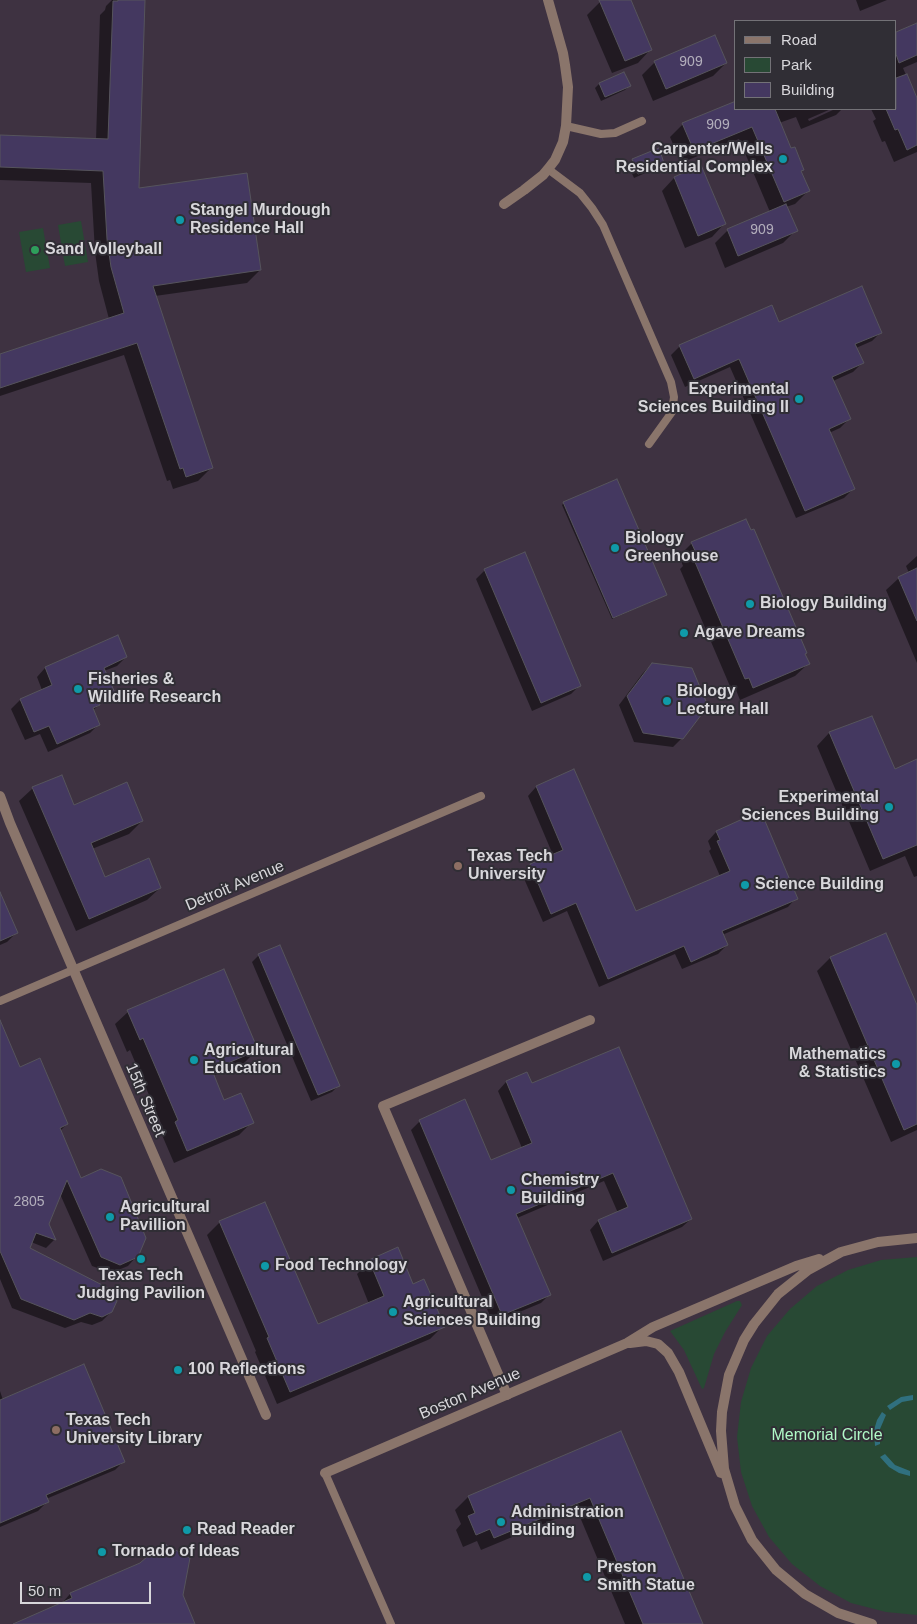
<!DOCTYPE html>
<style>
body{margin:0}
#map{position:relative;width:917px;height:1624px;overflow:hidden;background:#302e35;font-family:Arial,sans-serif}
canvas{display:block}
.legend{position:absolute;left:734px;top:20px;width:162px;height:90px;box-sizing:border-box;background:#302e35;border:1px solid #737277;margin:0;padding:6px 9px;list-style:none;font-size:15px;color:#d8d7db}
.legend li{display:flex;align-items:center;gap:10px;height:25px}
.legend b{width:25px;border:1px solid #737277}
.scale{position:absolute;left:20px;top:1582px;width:131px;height:22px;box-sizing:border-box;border:2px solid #d8d7db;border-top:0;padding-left:6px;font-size:15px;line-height:18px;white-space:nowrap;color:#d8d7db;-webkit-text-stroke:4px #302e35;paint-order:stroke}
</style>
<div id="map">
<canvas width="917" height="1624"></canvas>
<ul class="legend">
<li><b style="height:6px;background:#8a756b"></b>Road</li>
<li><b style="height:14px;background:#284934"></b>Park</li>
<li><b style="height:14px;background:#443860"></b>Building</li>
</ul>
<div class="scale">50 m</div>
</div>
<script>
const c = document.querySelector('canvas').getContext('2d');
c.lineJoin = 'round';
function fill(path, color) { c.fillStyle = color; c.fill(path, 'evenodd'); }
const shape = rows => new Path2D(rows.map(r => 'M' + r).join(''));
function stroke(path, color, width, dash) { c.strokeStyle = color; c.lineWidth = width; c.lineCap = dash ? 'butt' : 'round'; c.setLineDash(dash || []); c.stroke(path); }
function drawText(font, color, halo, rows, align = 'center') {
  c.font = font + ' Arial,sans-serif'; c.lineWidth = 4; c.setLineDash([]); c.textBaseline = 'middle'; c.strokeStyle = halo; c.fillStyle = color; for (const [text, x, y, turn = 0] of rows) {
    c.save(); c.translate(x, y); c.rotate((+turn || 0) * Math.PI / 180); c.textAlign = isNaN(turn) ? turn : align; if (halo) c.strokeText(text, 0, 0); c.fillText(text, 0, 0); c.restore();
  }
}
const education = shape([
 [0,0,917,0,917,1624,0,1624],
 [736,21,896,21,896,109,736,109]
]);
const green = shape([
 [81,221,88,262,65,266,58,225],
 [43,228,50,268,26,272,19,232],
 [917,1257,917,1615,886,1612,851,1603,820,1586,792,1564,769,1537,752,1506,741,1472,737,1437,741,1402,751,1368,767,1336,790,1309,817,1286,848,1270,881,1260],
 [737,1301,740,1301,742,1305,725,1332,714,1354,704,1388,702,1389,684,1350,670,1331]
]);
const water = shape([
 [913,1395,913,1400,902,1402,890,1410,887,1406,901,1397],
 [882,1412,886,1415,880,1429,880,1444,875,1446,874,1430,877,1420],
 [885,1454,895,1465,910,1471,910,1476,899,1473,889,1467,880,1457]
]);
const shadow = shape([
 [112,0,144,0,138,189,260,270,247,283,155,296,211,468,198,481,173,489,170,480,167,481,124,355,0,396,0,355,109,319,99,281,95,252,91,183,0,180,0,136,96,140,100,15,105,10,106,6],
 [606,0,629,0,650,50,638,63,612,73,587,15,600,2],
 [856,0,887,0,860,11],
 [917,25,917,62,903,68,917,101,917,152,894,162,885,141,882,142,873,121,876,119,871,109,896,109,896,34],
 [655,62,726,63,713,76,653,101,642,75],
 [599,84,629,86,625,90,601,101,595,88],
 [736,109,831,109,808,119,809,121,835,109,842,109,836,115,801,129,796,117,779,123,791,150,803,169,800,172,808,191,795,204,786,207,796,230,783,243,725,268,715,243,728,230,770,212,739,139,681,163,670,137,683,124],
 [633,160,663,163,659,167,634,178,628,165],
 [700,167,724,224,712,237,685,248,662,191,674,178],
 [778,324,881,332,872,341,856,348,862,363,853,372,833,381,849,419,840,428,829,433,853,489,844,498,796,518,730,367,685,387,671,355,680,346],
 [564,503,664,596,612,619,562,505],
 [692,543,804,654,808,664,795,676,740,700,736,690,732,691,680,569,683,566,679,556],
 [917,556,917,663,886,590,899,578,909,573,906,566],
 [485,570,580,685,571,694,532,711,476,579],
 [117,637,126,657,117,666,104,671,113,693,92,711,99,724,90,733,48,752,40,734,25,740,11,709,20,700,42,690,37,677,45,668],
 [652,664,682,738,673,747,634,742,619,705,643,673],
 [871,717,894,770,917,760,917,876,914,877,905,856,870,871,817,746,829,733],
 [574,771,635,913,720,876,709,851,711,849,708,841,716,832,758,814,796,898,788,907,722,935,727,945,718,954,682,969,675,954,599,987,567,911,543,922,522,874,531,865,553,855,528,796,536,787],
 [61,777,73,806,142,821,129,834,92,849,104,879,160,888,147,900,76,931,19,801,32,789],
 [0,894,16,933,7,942,0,945],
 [885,934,917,1008,917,1130,891,1142,817,971,830,958],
 [259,955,338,1086,332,1092,311,1101,252,962],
 [128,1012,257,1050,244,1063,213,1076,224,1101,252,1122,239,1135,174,1163,162,1135,165,1133,130,1050,127,1052,115,1024],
 [0,1045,67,1124,60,1131,81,1179,137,1256,128,1266,111,1273,92,1266,60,1194,48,1224,54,1240,46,1248,31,1242,28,1248,111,1312,102,1321,92,1325,81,1322,65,1328,12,1308,0,1279],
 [527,1073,532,1085,691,1219,682,1227,603,1261,590,1230,598,1221,618,1213,604,1181,517,1218,549,1295,541,1303,493,1323,411,1130,420,1121,490,1162,522,1148,498,1091,506,1082],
 [220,1222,317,1326,369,1304,357,1274,370,1261,413,1285,443,1326,430,1339,277,1404,255,1352,256,1351,207,1235],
 [0,1391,3,1400,124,1461,115,1470,46,1499,47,1502,38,1511,0,1527],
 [620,1432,702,1624,625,1624,577,1510,481,1550,477,1541,463,1547,456,1530,461,1524,455,1510,468,1497],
 [140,1564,182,1595,194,1624,16,1624,62,1603,70,1594]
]);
const building = shape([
 [118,0,145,0,139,188,247,173,261,270,153,286,213,468,186,477,183,468,180,469,137,343,0,388,0,354,124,313,111,267,107,239,103,171,0,167,0,135,108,139,113,1,118,1,118,0],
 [599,0,631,0,652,50,625,61,599,0],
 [917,23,917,55,899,63,896,54,896,32,917,23],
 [715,35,727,63,666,89,654,61,715,35],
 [624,72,631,86,605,97,599,83,624,72],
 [907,74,917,98,917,145,907,150,898,129,895,130,886,109,896,109,896,78,907,74],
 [736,101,736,109,775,109,791,148,795,147,804,170,801,171,810,191,784,202,752,127,694,151,682,123,736,101],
 [659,148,664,163,638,174,632,159,659,148],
 [701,165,726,224,698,236,674,177,701,165],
 [786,204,798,231,738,256,727,229,786,204],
 [862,286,882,333,855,344,864,363,832,377,851,419,829,429,855,489,805,511,739,359,694,379,679,345,772,305,779,322,862,286],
 [617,479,667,595,613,618,563,502,617,479],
 [746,519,751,530,754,529,807,653,805,654,810,664,753,688,749,678,745,679,692,555,696,553,691,542,746,519],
 [525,552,581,686,541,703,484,569,525,552],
 [917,568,917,621,898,577,917,568],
 [118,635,127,657,104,668,115,693,98,700,100,705,93,708,100,725,57,744,49,726,34,732,20,699,52,685,45,667,118,635],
 [652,663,692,668,708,706,683,739,643,733,627,696,652,663],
 [872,716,895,769,917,759,917,845,883,859,829,732,872,716],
 [574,769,636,911,730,871,717,841,720,840,716,831,758,812,762,822,765,821,798,899,722,931,728,945,691,962,684,946,608,979,576,903,551,914,530,864,563,850,536,786,574,769],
 [62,775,74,805,127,782,143,821,91,843,105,877,149,858,161,888,89,919,32,787,62,775],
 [0,892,18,933,0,941,0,892],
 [886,933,917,1005,917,1124,904,1130,830,957,886,933],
 [280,945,340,1086,318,1095,258,954,280,945],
 [224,969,258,1050,212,1070,224,1100,241,1093,254,1123,187,1151,175,1122,178,1120,143,1038,140,1040,127,1010,224,969],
 [0,1020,20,1067,40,1058,68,1124,60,1128,81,1178,101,1169,121,1177,146,1238,138,1257,120,1265,101,1257,67,1180,49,1224,56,1240,36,1233,30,1248,112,1290,117,1301,112,1312,102,1317,90,1313,74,1320,21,1299,0,1251,0,1020],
 [619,1047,692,1219,612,1253,598,1220,628,1207,613,1173,516,1214,551,1295,502,1315,419,1120,465,1099,491,1160,532,1143,506,1081,527,1072,532,1083,619,1047],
 [265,1202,318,1324,384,1296,369,1260,398,1247,413,1284,424,1279,445,1327,290,1392,267,1338,269,1337,219,1221,265,1202],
 [84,1364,125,1462,46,1495,49,1502,0,1523,0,1400,84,1364],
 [621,1431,703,1624,643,1624,590,1498,494,1538,490,1529,476,1535,468,1516,475,1513,468,1496,621,1431],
 [163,1543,190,1558,183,1595,195,1624,13,1624,72,1598,70,1593,140,1563,163,1543]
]);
const service = shape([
 [566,126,601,134,615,133,642,121],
 [548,169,580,193,592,208,603,225,671,382,674,397,672,412,649,444],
 [0,1001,481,796],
 [325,1473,391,1624]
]);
const pedestrian = shape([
 [507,1395,383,1106,590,1020]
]);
const minor = shape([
 [504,204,524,190,543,175,548,169,555,160,563,142,566,126,568,87,565,65,563,53,548,0],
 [0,796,10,823,266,1415],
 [630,1343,646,1341,658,1344,668,1353,679,1372,721,1473],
 [325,1473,627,1343,653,1327,796,1266,819,1259],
 [872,1624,838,1613,805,1594,776,1570,752,1540,735,1506,724,1469,721,1431,722,1412,729,1375,744,1340,754,1324,778,1294,808,1270,841,1252,878,1242,917,1238]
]);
const markers = [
 [783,159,5,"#0f9aa8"],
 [180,220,5,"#0f9aa8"],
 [35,250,5,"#2e9e5b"],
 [799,399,5,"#0f9aa8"],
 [615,548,5,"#0f9aa8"],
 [750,604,5,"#0f9aa8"],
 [684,633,5,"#0f9aa8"],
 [78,689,5,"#0f9aa8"],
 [667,701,5,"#0f9aa8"],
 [889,807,5,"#0f9aa8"],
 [458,866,5,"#8d6e63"],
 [745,885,5,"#0f9aa8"],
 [194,1060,5,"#0f9aa8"],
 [896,1064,5,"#0f9aa8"],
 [511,1190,5,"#0f9aa8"],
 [110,1217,5,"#0f9aa8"],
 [141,1259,5,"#0f9aa8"],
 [265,1266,5,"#0f9aa8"],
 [393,1312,5,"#0f9aa8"],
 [178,1370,5,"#0f9aa8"],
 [56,1430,5,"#8d6e63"],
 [501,1522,5,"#0f9aa8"],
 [187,1530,5,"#0f9aa8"],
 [102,1552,5,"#0f9aa8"],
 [587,1577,5,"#0f9aa8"]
];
const numberNames = [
 ["909",691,62],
 ["909",718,125],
 ["909",762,230],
 ["2805",29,1202]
];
const poiNames = [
 ["Carpenter/Wells",773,150,"right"],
 ["Residential Complex",773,168,"right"],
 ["Stangel Murdough",190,211],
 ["Residence Hall",190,229],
 ["Sand Volleyball",45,250],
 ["Experimental",789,390,"right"],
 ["Sciences Building II",789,408,"right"],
 ["Biology",625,539],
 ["Greenhouse",625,557],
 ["Biology Building",760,604],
 ["Agave Dreams",694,633],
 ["Fisheries &",88,680],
 ["Wildlife Research",88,698],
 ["Biology",677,692],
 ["Lecture Hall",677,710],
 ["Experimental",879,798,"right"],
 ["Sciences Building",879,816,"right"],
 ["Texas Tech",468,857],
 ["University",468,875],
 ["Science Building",755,885],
 ["Agricultural",204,1051],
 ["Education",204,1069],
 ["Mathematics",886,1055,"right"],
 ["& Statistics",886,1073,"right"],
 ["Chemistry",521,1181],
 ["Building",521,1199],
 ["Agricultural",120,1208],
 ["Pavillion",120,1226],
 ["Food Technology",275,1266],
 ["Texas Tech",141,1276,"center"],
 ["Judging Pavilion",141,1294,"center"],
 ["Agricultural",403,1303],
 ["Sciences Building",403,1321],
 ["100 Reflections",188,1370],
 ["Texas Tech",66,1421],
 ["University Library",66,1439],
 ["Administration",511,1513],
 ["Building",511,1531],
 ["Read Reader",197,1530],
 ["Tornado of Ideas",112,1552],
 ["Preston",597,1568],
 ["Smith Statue",597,1586]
];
const streetNames = [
 ["Detroit Avenue",235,886,-23],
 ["15th Street",145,1100,67],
 ["Boston Avenue",470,1394,-23]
];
const parkNames = [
 ["Memorial Circle",827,1436]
];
fill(education, '#3e3241');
fill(green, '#284934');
fill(water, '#30707f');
fill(shadow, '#0007');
fill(building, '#443860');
stroke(building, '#56545c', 1);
stroke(service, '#8a756b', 8);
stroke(pedestrian, '#8a756b', 10);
stroke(minor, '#8a756b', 10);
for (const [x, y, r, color] of markers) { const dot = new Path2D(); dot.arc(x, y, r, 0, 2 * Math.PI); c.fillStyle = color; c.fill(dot); stroke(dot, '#302e35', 2); }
drawText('14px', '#b3afbc', null, numberNames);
drawText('bold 16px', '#d8d7db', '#302e35', poiNames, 'left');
drawText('16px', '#d8d7db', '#302e35', streetNames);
drawText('16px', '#b0f9c7', '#302e35', parkNames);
</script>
